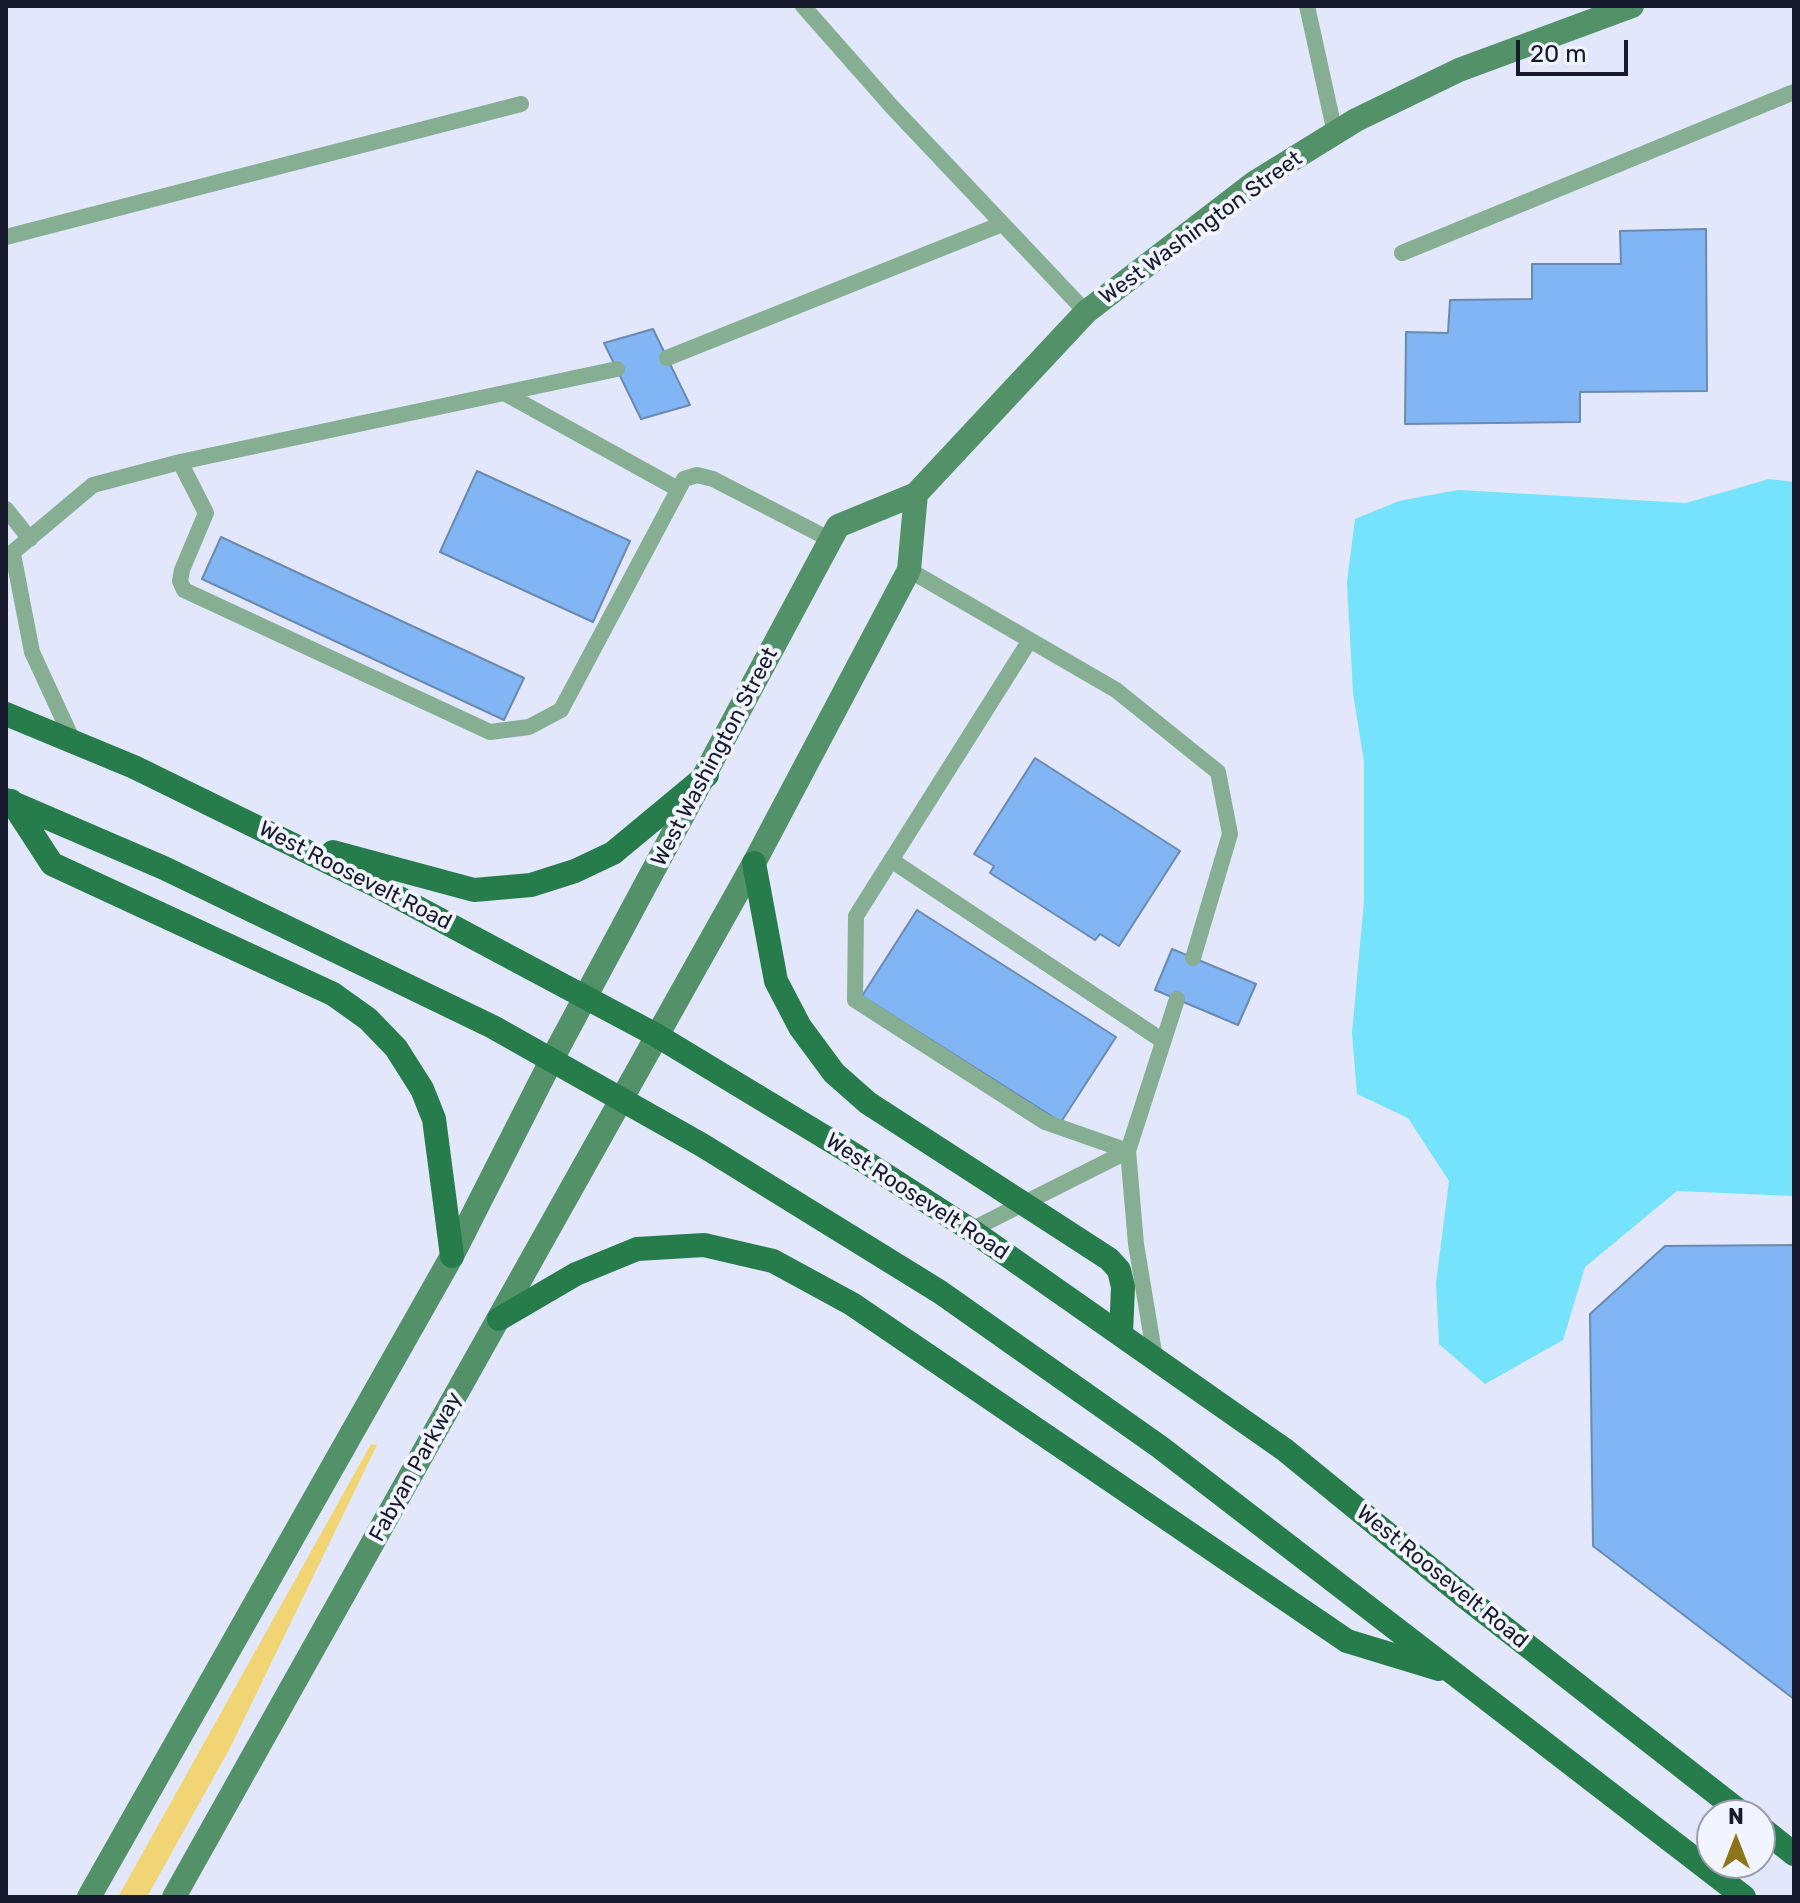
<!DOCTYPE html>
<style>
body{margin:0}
#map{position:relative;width:1800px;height:1903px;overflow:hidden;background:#e2e7fb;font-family:Rubik,sans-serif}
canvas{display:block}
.frame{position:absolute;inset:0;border:8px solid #171a2c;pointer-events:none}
.north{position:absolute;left:1696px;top:1799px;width:80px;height:80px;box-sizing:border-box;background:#f2f5ff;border:2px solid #9a9dab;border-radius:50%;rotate:0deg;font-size:22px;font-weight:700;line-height:32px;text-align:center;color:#171a2c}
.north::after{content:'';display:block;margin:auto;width:28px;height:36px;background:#8c7519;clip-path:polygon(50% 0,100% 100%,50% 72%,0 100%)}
.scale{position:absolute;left:1516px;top:40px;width:112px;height:36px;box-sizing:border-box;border:4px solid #171a2c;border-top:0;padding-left:10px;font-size:24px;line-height:28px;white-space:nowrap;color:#171a2c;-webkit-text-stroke:6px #f2f5ff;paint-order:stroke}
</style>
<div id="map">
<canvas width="1800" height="1903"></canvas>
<div class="frame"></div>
<div class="north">N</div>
<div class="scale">20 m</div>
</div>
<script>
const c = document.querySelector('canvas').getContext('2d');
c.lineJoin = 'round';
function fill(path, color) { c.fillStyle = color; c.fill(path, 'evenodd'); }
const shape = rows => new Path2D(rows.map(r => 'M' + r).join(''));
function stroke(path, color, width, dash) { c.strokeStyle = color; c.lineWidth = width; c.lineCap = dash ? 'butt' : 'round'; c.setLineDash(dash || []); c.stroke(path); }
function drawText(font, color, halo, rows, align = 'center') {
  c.font = font + ' Rubik,sans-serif'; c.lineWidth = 8; c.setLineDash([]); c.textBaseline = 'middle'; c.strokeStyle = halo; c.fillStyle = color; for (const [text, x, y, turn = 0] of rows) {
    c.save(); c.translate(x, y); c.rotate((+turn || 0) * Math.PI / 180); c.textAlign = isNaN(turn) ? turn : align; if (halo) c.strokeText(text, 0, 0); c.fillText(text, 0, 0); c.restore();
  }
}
const green = shape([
 [371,1444,377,1445,230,1748,147,1897,118,1897]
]);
const water = shape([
 [1769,479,1794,482,1794,1196,1677,1191,1585,1267,1563,1340,1485,1384,1439,1344,1436,1283,1449,1181,1408,1118,1357,1094,1352,1033,1364,901,1364,762,1353,693,1347,582,1355,519,1399,501,1458,490,1686,503]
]);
const building = shape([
 [1706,229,1707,391,1580,392,1580,422,1405,424,1406,332,1448,333,1450,300,1532,299,1532,264,1621,264,1620,231,1706,229],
 [653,329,690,405,641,419,604,343,653,329],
 [477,471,630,541,593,622,440,552,477,471],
 [221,537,524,678,504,720,202,579,221,537],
 [1035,758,1180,851,1119,946,1100,934,1095,940,990,873,994,866,974,854,1035,758],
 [917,910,1116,1037,1061,1122,862,996,917,910],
 [1172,949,1256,984,1238,1025,1155,990,1172,949],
 [1794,1245,1794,1699,1593,1546,1590,1314,1665,1246,1794,1245]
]);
const service = shape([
 [803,6,893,108,1086,312],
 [1307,6,1335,133],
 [6,237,521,104],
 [1402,253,1794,92],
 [667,358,1002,224],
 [506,394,676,488],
 [180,462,206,513,182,570,180,581,184,590,490,732,529,727,561,710,684,479,697,475,713,479,831,540],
 [6,509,30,539],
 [13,554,32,652,74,743],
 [6,558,93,485,180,462,617,369],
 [909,570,1116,690,1218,772,1230,834,1193,958],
 [1030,640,856,916,855,1000,1045,1122,1128,1151],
 [891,860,1163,1041],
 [971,1230,1128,1151],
 [1155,1358,1136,1244,1128,1151,1177,999]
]);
const secondary = shape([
 [89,1897,452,1256,551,1061,838,526,916,494,1086,312,1254,183,1356,120,1459,70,1632,6],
 [174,1897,754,863,909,570,916,494]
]);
const primary = shape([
 [6,714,134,767,375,885,656,1035,856,1156,971,1230,1285,1450,1465,1597,1744,1815],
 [6,800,164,868,493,1027,702,1145,940,1292,1160,1447,1744,1897],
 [11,801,52,864,333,994,368,1019,396,1048,422,1089,434,1119,452,1256],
 [333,852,474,890,531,885,575,871,613,853,707,775],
 [754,863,776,981,800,1027,834,1073,868,1103,1109,1259,1119,1270,1123,1287,1121,1334],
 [499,1319,576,1274,637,1249,704,1245,773,1261,852,1304,1347,1641,1439,1669],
 [1760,1827,1794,1854]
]);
const streetNames = [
 ["West Washington Street",1201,228,-36],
 ["West Washington Street",715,757,-62],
 ["West Roosevelt Road",355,876,27],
 ["West Roosevelt Road",917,1197,33],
 ["Fabyan Parkway",416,1467,-61],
 ["West Roosevelt Road",1442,1577,39]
];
fill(green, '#f1d574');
fill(water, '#75e3fb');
fill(building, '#81b5f4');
stroke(building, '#6a8ab1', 2);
stroke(service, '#86ae92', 16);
stroke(secondary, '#539168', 24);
stroke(primary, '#267c4a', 24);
drawText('22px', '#171a2c', '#f2f5ff', streetNames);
</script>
